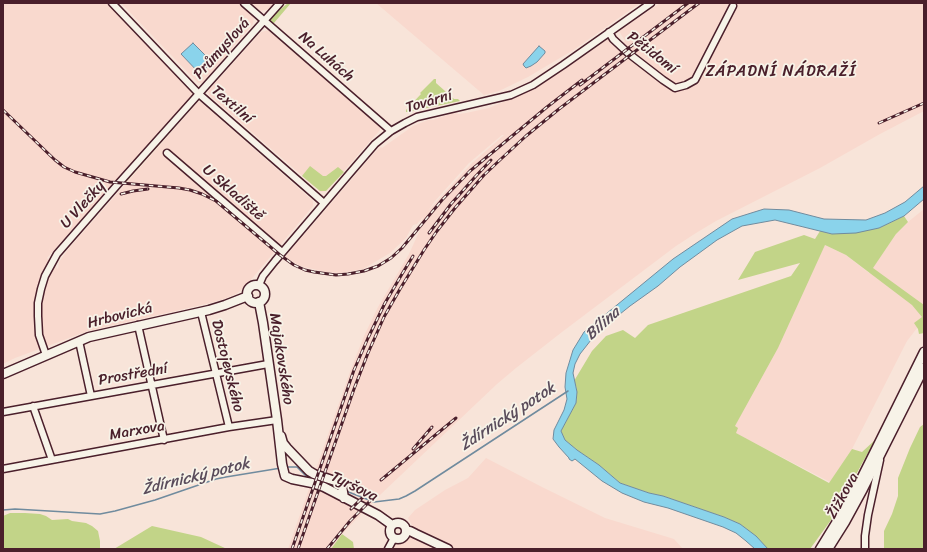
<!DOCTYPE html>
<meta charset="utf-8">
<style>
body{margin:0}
#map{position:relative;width:927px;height:552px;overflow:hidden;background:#f8e4d9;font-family:Sriracha,sans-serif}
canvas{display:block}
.frame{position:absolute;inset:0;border:4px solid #4a1f2b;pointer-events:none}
</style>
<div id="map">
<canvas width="927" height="552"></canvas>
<div class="frame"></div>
</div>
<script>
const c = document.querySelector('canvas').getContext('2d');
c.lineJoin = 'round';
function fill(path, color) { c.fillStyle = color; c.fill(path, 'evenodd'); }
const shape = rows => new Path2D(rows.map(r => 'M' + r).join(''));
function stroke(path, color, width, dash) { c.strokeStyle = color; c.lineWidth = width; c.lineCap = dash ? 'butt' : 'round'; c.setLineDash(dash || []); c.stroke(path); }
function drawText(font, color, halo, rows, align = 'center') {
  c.font = font + ' Sriracha,sans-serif'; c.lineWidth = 3.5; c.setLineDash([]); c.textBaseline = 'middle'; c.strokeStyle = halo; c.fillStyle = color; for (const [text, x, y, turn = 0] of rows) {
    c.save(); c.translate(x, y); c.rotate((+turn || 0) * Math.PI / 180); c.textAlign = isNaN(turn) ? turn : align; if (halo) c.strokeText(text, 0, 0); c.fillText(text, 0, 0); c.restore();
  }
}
const built = shape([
 [3,3,108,3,194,94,47,258,58,269,59,262,70,247,198,102,201,102,313,201,313,206,244,288,236,294,224,299,210,303,88,331,15,358,3,364],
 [121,3,238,3,254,16,253,24,233,47,231,51,202,83,198,83],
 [251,3,274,3,269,9,260,11],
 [376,3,640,3,575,49,528,77,499,91,484,95],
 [660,3,924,3,924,111,880,134,820,168,716,221,696,233,676,246,562,332,516,368,497,384,381,494,342,534,331,549,288,549,351,369,364,336,378,307,409,254,419,232,423,217,417,224,413,225,406,238,390,253,363,269,340,273,326,272,300,266,285,257,375,152,381,147,382,148,413,126,428,120,433,120,453,113,459,114,466,113,489,108,531,90,609,35,619,46,625,41,619,31],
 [502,135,504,135,471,164,428,211,435,201,469,163],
 [269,30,380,127,380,130,326,191,321,192,209,95,208,91,261,32],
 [924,209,924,319,907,341,852,449,830,482,735,433,735,426,825,245,846,255,869,273,896,234,908,222],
 [486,458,542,487,605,518,674,539,683,549,393,549,396,544,409,539,413,527,408,518,415,510,445,490,468,478]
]);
const green = shape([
 [288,3,291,3,274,23,273,23,270,20,271,17],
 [434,79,436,79,436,83,454,99,458,99,460,101,408,112,406,112,406,110,421,94,420,93],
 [195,103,195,104,126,182,124,182],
 [310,166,323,176,326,176,338,167,344,172,326,191,320,191,302,176],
 [904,216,908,222,896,234,873,268,924,305,924,333,919,334,918,329,914,323,922,317,912,305,846,255,825,245,778,348,735,426,738,428,736,433,829,483,852,449,862,452,875,440,831,520,810,549,768,549,756,536,740,524,724,517,663,496,649,493,620,483,599,465,577,450,565,440,561,431,576,403,577,392,576,386,574,381,592,351,606,336,623,330,635,338,648,325,791,276,800,263,738,280,755,252,804,235,815,239,820,231,832,234,879,228],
 [924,424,924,549,884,549,884,531,892,514,898,496,898,478,910,448,920,427],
 [10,513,25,513,40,514,46,516,52,520,68,519,72,521,86,523,92,526,98,531,100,541,100,549,3,549,3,516],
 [152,526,201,537,227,549,114,549],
 [342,534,353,542,354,549,331,549]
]);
const water = shape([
 [193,43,212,62,200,74,181,54,193,43],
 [539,46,545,51,545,53,537,62,531,66,526,68,524,66,523,64,539,46],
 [924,186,924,199,904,216,879,228,856,233,832,234,775,220,742,226,717,240,680,267,658,286,630,306,600,330,591,340,580,354,575,364,573,373,577,392,576,403,561,431,565,440,577,450,599,465,620,483,649,493,663,496,724,517,740,524,756,536,768,549,755,549,746,541,736,533,723,527,668,508,644,502,622,493,602,481,575,459,572,461,569,459,569,458,559,447,553,439,554,430,564,410,567,399,565,387,566,373,573,350,584,332,673,259,732,219,764,209,789,210,824,219,866,220,885,213,905,202,924,186]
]);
const stream = shape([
 [287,467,297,467,305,475,312,479],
 [327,484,339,488],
 [346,491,374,502,399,499,406,496,415,491,568,391],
 [3,510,15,509,100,514,115,511,155,500,216,479,226,477,281,468]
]);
const minor = shape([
 [112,3,199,94,324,203],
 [244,3,391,131],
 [609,32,613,39,628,53,663,80,675,88,686,85,695,80,733,6],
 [167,153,282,252],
 [259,285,263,276,275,261,350,173,375,144,391,131,405,123,417,117,511,95,533,85,563,65,651,3],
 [201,312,229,427],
 [138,325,164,440],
 [79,341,91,396],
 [46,355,39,335,38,316,38,303,41,289,45,276,57,254,119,183,280,3],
 [33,406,52,460],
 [3,412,268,364],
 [3,469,229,427,277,420],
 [388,549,394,538],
 [865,549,865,536,868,515,880,460]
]);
const major = shape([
 '247 294a9 9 0 1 1 18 0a9 9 0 1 1-18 0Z',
 [259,302,263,323,277,420,282,464,285,476,292,479,312,483,324,487,378,515,392,525],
 [3,374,89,337,209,310,225,305,248,296],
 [281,436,283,443,287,448,309,471,314,474,341,483,342,486,344,498],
 '390 531a8 8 0 1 1 16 0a8 8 0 1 1-16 0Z',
 [406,531,410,531,416,534,448,549],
 [820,549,839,518,858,485,875,451,924,352],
 [828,549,845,522,863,489,924,368]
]);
const rail = shape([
 [580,85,688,3],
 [3,110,55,160,64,167,75,172,110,182,179,188,190,190,202,194,216,201,280,255,294,265,305,270,314,272,336,275,348,274,364,271,378,266,391,258,402,248,442,200,470,171,547,107,582,80],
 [879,123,924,103],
 [121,194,133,191,148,189],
 [429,233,451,204,475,177,491,160],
 [413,449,432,427],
 [381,480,456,418],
 [351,509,365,495],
 [292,549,354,370,368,338,385,303,402,274,413,256],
 [298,549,354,389,368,353,384,317,400,289,424,250,437,231,455,208,484,175,501,159,526,136,559,109,699,3],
 [327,549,350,521,375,496]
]);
const streetNames = [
 ["Průmyslová",222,49,-48],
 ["Pětidomí",652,53,38],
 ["Na Luhách",326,57,41],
 ["Tovární",429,102,-16],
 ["Textilní",232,105,41],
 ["U Skladiště",233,193,41],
 ["U Vlečky",83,205,-48],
 ["Hrbovická",120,316,-14],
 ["Majakovského",281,359,81],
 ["Dostojevského",227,366,76],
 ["Prostřední",133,375,-10],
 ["Marxova",137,431,-10],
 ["Tyršova",354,487,26],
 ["Žižkova",843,496,-61]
];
const neighbourhoodNames = [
 ["ZÁPADNÍ NÁDRAŽÍ",781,72]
];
const waterNames = [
 ["Bílina",603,324,-42],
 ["Ždírnický potok",508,417,-33],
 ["Ždírnický potok",196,477,-14]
];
fill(built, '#f9d9ce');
fill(green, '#c2d488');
fill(water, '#8ad3eb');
stroke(water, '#708b9e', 1);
stroke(stream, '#708b9e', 1.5);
stroke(minor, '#4a1f2b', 9);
stroke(major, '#4a1f2b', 11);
stroke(minor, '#f7f3e8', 6);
stroke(major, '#f7f3e8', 8);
stroke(rail, '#4a1f2b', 3);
stroke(rail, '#f7f3e8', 1.5, [4.5]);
drawText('15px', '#4a1f2b', '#f7f3e8', streetNames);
c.letterSpacing = '1px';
drawText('16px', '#4a1f2b', '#f7f3e8', neighbourhoodNames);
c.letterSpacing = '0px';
drawText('italic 16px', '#5a4c5b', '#f7f3e8', waterNames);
</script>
